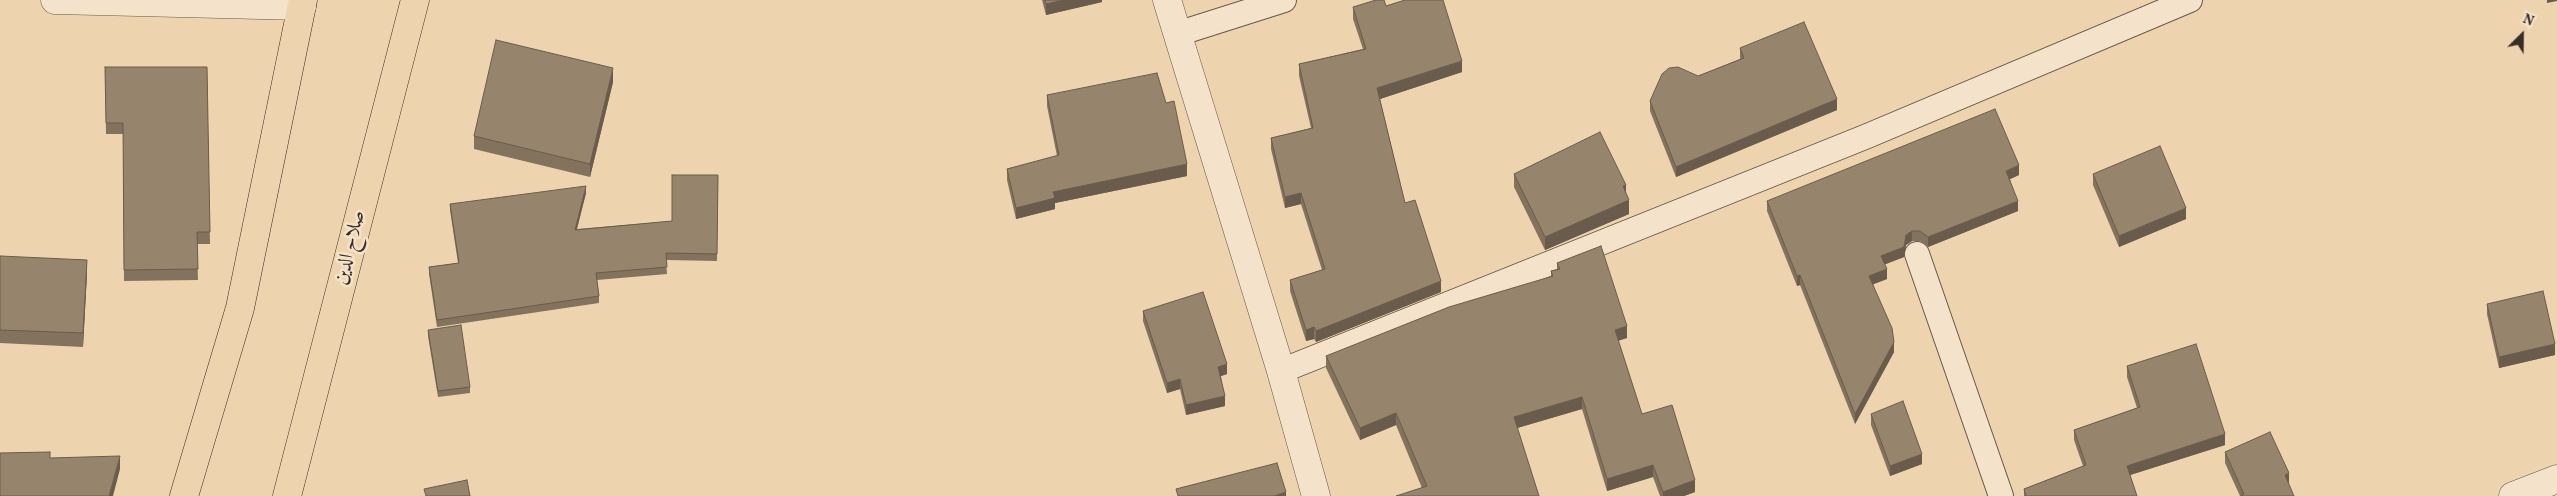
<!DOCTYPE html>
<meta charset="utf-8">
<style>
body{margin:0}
#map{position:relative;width:2557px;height:496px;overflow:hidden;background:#eed4ae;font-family:Vollkorn,serif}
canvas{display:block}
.north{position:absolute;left:2497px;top:10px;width:50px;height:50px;-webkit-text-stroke:4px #f4e3ca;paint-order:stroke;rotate:23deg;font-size:14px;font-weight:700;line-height:20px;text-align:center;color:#392e26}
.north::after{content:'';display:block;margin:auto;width:18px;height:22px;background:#392e26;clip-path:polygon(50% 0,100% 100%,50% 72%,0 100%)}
</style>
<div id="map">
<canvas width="2557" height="496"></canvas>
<div class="north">N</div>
</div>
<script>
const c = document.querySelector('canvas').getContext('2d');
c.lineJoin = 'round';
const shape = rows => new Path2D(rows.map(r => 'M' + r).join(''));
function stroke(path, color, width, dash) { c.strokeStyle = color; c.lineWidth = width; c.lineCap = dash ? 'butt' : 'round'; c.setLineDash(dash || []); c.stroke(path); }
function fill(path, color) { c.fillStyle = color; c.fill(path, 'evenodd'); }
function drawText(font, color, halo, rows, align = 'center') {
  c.font = font + ' Vollkorn,Amiri,serif'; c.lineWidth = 5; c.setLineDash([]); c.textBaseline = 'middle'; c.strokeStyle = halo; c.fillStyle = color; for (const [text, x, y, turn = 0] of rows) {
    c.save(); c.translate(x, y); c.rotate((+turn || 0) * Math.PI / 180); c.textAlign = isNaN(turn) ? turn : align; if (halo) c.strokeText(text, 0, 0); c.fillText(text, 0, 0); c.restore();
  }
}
const service = shape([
 [1177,34,1284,0],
 [1917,254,2001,496],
 [1281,371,1865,137,2190,0]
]);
const minor = shape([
 [55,0,302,6],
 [1167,0,1281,371,1316,496]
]);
const tertiary = shape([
 [2513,496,2557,479]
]);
const trunk = shape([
 [184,496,240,308,303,0],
 [287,496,415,0]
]);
const wall = shape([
 [1042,0,1102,0,1102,2,1046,15],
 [1386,6,1462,72,1380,99,1405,203,1441,292,1316,342,1314,339,1306,341,1290,291,1290,280,1322,270,1301,204,1285,208,1271,149,1271,138,1311,128,1299,76,1299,64,1363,49,1353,19,1353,7],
 [1740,48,1837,110,1676,177,1650,111,1650,101,1698,76,1740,59],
 [105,67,207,67,210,244,197,244,198,280,124,281,123,134,106,134],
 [613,82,590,177,474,149,474,136],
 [1047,95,1187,176,1055,203,1055,209,1016,219,1007,180,1007,169,1057,156,1047,106],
 [1514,174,1626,193,1629,214,1545,250,1514,187],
 [2093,174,2186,219,2119,247,2093,185],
 [718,175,717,261,666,260,667,274,597,280,599,296,599,303,437,327,429,274,429,267,458,263,450,210,450,204,586,193,577,229,672,221],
 [2019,175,2010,179,2018,211,1928,247,1920,241,1912,241,1906,245,1904,257,1885,264,1887,279,1873,284,1894,352,1855,424,1800,285,1797,286,1767,211,1767,201],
 [0,256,87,273,83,347,0,343],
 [1557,263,1627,338,1618,340,1642,414,1695,492,1684,496,1660,496,1653,477,1607,491,1582,409,1517,428,1539,496,1422,488,1396,425,1360,440,1326,368,1326,356,1551,277,1551,271,1557,269],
 [2487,304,2555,355,2499,368,2487,314],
 [1143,311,1227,374,1221,376,1225,406,1186,415,1180,389,1167,393,1143,321],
 [428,330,470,387,470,393,438,397,428,336],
 [2127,366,2225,445,2130,475,2137,496,2024,496,2024,489,2083,466,2074,440,2074,430,2137,408,2127,377],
 [1871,414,1922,464,1890,476,1871,425],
 [2225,452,2289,484,2240,496,2225,463]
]);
const shadedWall = shape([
 [1064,0,1102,0,1102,2,1046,15,1046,4],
 [2547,0,2557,0,2557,1,2547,3],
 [1462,61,1462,72,1377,100,1377,88],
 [613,68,613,82,590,177,590,164],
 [1837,99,1837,110,1676,177,1676,167],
 [1187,164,1187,176,1055,203,1055,209,1016,219,1016,208,1053,192],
 [2019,165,2019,175,2006,181,2006,171],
 [1626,185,1626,198,1623,186],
 [586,186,586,193,575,236,575,230],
 [1301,193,1301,204,1285,208,1285,197],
 [1629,200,1629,214,1545,250,1545,237],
 [2018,201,2018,211,1928,247,1928,237],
 [2186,208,2186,219,2119,247,2119,236],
 [1912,231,1912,241,1906,245,1904,257,1881,266,1881,256],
 [87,260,87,273,83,347,83,333],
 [1887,269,1887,279,1869,286,1869,276],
 [1800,275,1800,285,1797,286,1797,276],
 [1441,281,1441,292,1316,342,1316,331],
 [1627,326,1627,338,1615,342,1615,330],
 [1314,327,1314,339,1306,341,1306,330],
 [1894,342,1894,352,1855,424,1855,414],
 [2555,344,2555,355,2499,368,2499,357],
 [1227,364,1227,374,1218,377,1218,367],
 [1180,379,1180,389,1167,393,1167,383],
 [1225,396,1225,406,1186,415,1186,405],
 [1582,397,1582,409,1514,429,1514,417],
 [1396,413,1396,425,1360,440,1360,428],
 [2225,434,2225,445,2127,476,2127,466],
 [1922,454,1922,464,1890,476,1890,466],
 [120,456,120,469,113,496,109,496],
 [1653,465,1653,477,1607,491,1607,479],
 [2289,473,2289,484,2285,486,2285,475],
 [1695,480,1695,492,1684,496,1663,496,1663,492],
 [1286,492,1286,496,1274,496]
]);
const building = shape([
 [1045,0,1064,0,1046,4,1045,0],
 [1376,0,1384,0,1386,6,1405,0,1443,0,1462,61,1377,88,1405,203,1415,200,1441,281,1316,331,1314,327,1306,330,1290,280,1325,269,1301,193,1285,197,1271,138,1313,128,1299,64,1366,49,1353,7,1376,0],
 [1804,22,1837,99,1676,167,1650,101,1662,74,1669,68,1678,67,1698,76,1744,58,1740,48,1804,22],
 [496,40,613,68,590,164,474,136,496,40],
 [105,67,207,67,210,232,197,232,198,269,124,270,123,123,106,123,105,67],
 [1157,73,1166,103,1174,101,1187,164,1053,192,1055,198,1016,208,1007,169,1059,155,1047,95,1157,73],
 [1995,109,2019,165,2006,171,2018,201,1928,237,1920,231,1912,231,1906,235,1904,247,1881,256,1887,269,1869,276,1892,328,1894,342,1855,414,1800,275,1797,276,1767,201,1995,109],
 [1600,132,1626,185,1623,186,1629,200,1545,237,1514,174,1600,132],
 [2160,146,2186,208,2119,236,2093,174,2160,146],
 [672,175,718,175,717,254,666,253,667,267,596,273,599,296,437,320,429,267,459,263,450,204,586,186,575,230,672,221,672,175],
 [1601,246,1627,326,1615,330,1642,414,1672,405,1695,480,1663,492,1653,465,1607,479,1582,397,1514,417,1539,496,1396,496,1427,486,1396,413,1360,428,1326,356,1449,307,1553,276,1551,271,1560,269,1557,263,1601,246],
 [0,256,87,260,83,333,0,330,0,256],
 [2543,291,2555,344,2499,357,2487,304,2543,291],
 [1203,292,1227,364,1218,367,1225,396,1186,405,1180,379,1167,383,1143,311,1203,292],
 [461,325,470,387,438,391,428,330,461,325],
 [2196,344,2225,434,2127,466,2137,496,2026,496,2024,489,2086,465,2074,430,2140,407,2127,366,2196,344],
 [1903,401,1922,454,1890,466,1871,414,1903,401],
 [2270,432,2289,473,2285,475,2294,496,2240,496,2244,494,2225,452,2270,432],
 [50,452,50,458,120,456,109,496,0,496,0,453,50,452],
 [1277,463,1286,492,1274,496,1178,496,1176,489,1277,463],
 [467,480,470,496,426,496,424,489,467,480]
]);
const streetNames = [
 ["صلاح الدين",351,248,-76]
];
stroke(service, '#665848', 26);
stroke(minor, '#665848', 29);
stroke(tertiary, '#665848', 29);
stroke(trunk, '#392e26', 29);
stroke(service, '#f4e3ca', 24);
stroke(minor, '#f4e3ca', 28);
stroke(tertiary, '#f4e3ca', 28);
stroke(trunk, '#eed4ae', 28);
fill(wall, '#82725e');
fill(shadedWall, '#6a5c4c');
fill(building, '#97846d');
stroke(building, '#6a5c4c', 1);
drawText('20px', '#392e26', '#f4e3ca', streetNames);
</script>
